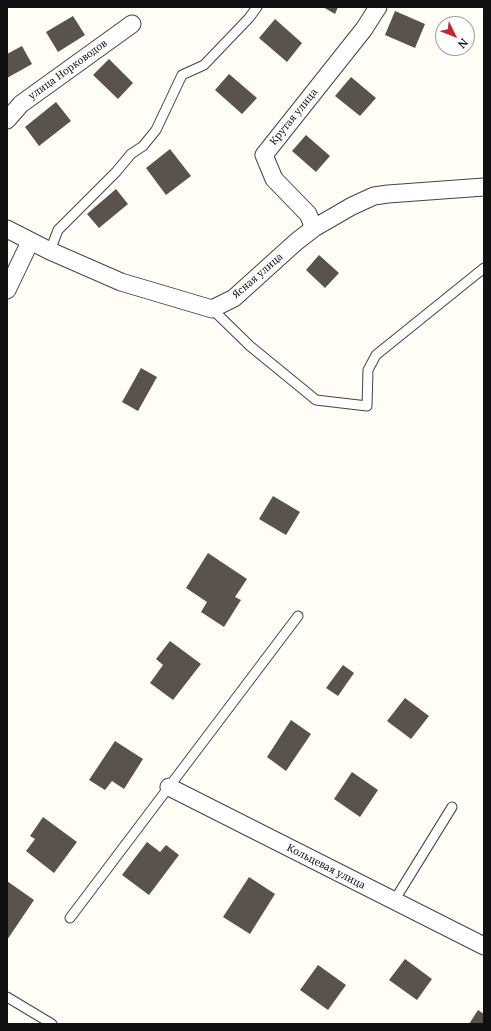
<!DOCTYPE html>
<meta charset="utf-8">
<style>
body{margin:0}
#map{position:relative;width:491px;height:1031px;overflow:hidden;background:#fffdf5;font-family:"Noto Serif",serif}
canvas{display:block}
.frame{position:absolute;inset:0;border:8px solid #111;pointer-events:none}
.north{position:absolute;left:435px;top:16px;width:40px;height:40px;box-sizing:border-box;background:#fff;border:1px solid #a0a0a0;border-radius:50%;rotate:133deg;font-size:11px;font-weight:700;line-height:16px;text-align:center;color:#111}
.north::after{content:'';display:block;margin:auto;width:14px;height:18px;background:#c4262e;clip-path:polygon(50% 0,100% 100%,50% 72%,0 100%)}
</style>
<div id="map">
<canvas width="491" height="1031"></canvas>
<div class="frame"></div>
<div class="north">N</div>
</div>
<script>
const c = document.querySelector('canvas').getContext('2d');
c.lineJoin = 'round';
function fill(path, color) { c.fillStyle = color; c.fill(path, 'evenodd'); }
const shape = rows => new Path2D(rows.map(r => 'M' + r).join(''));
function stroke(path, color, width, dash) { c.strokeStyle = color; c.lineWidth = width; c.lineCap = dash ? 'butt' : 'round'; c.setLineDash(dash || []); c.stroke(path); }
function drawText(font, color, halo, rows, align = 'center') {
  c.font = font + ' "Noto Serif",serif'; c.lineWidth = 4; c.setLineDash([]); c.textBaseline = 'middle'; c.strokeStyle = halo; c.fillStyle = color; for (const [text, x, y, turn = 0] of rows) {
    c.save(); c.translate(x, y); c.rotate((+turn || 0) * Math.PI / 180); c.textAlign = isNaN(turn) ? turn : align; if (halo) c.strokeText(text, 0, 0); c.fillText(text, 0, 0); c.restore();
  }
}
const building = shape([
 [323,7,338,7,335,14],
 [395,11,425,24,415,48,385,35],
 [73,16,85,35,58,52,46,32],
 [275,19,302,43,287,62,259,38],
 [22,46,32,64,7,78,7,54],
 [109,59,133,83,118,99,93,75],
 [229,74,257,98,242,114,215,90],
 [351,77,376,98,360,116,335,96],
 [56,102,71,121,39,146,25,127],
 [306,135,330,156,316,172,292,151],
 [170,149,191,176,166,195,146,168],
 [116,189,128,204,99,228,87,214],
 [319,255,339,273,325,288,306,270],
 [141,368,157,377,138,411,122,402],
 [273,496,300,512,286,535,259,519],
 [208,553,247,579,235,597,241,600,224,627,201,612,207,602,186,588],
 [170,641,201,664,173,700,150,683,163,665,156,659],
 [343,665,354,673,338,696,326,688],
 [405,698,429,716,411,739,387,721],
 [291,720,311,734,286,771,267,757],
 [115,741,143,759,124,789,112,781,105,790,89,780],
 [352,772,378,790,360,817,334,799],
 [43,817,77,842,54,873,26,851,35,839,30,836],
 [147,842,160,852,166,845,179,855,149,895,122,875],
 [249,877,275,894,250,934,223,917],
 [7,881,34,900,7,940],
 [405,959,432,979,417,1000,389,980],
 [318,965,346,985,328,1010,300,990],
 [478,1010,484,1014,484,1024,469,1024]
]);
const lane = shape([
 [50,251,58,230,116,172,131,154,143,146,156,130,182,75,204,65,249,18,257,7],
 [212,309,250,346,316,400,367,406,368,370,376,355,484,268],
 [394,901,452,807],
 [70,918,298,616],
 [7,997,52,1024]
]);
const street = shape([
 [7,120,21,104,132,24],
 [314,228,308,214,274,179,264,155,364,29,378,7],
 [7,229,50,251,121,282,212,309,234,298,296,242,314,228,352,206,374,196,388,194,484,187],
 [7,290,30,242],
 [169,787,484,946]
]);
const streetNames = [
 ["улица Норководов",68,70,-36],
 ["Крутая улица",294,117,-51],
 ["Ясная улица",258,276,-41],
 ["Кольцевая улица",326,867,27]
];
fill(building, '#5a524d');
stroke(lane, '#444', 11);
stroke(street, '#444', 19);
stroke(lane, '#fff', 9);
stroke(street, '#fff', 17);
drawText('10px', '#111', '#fff', streetNames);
</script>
